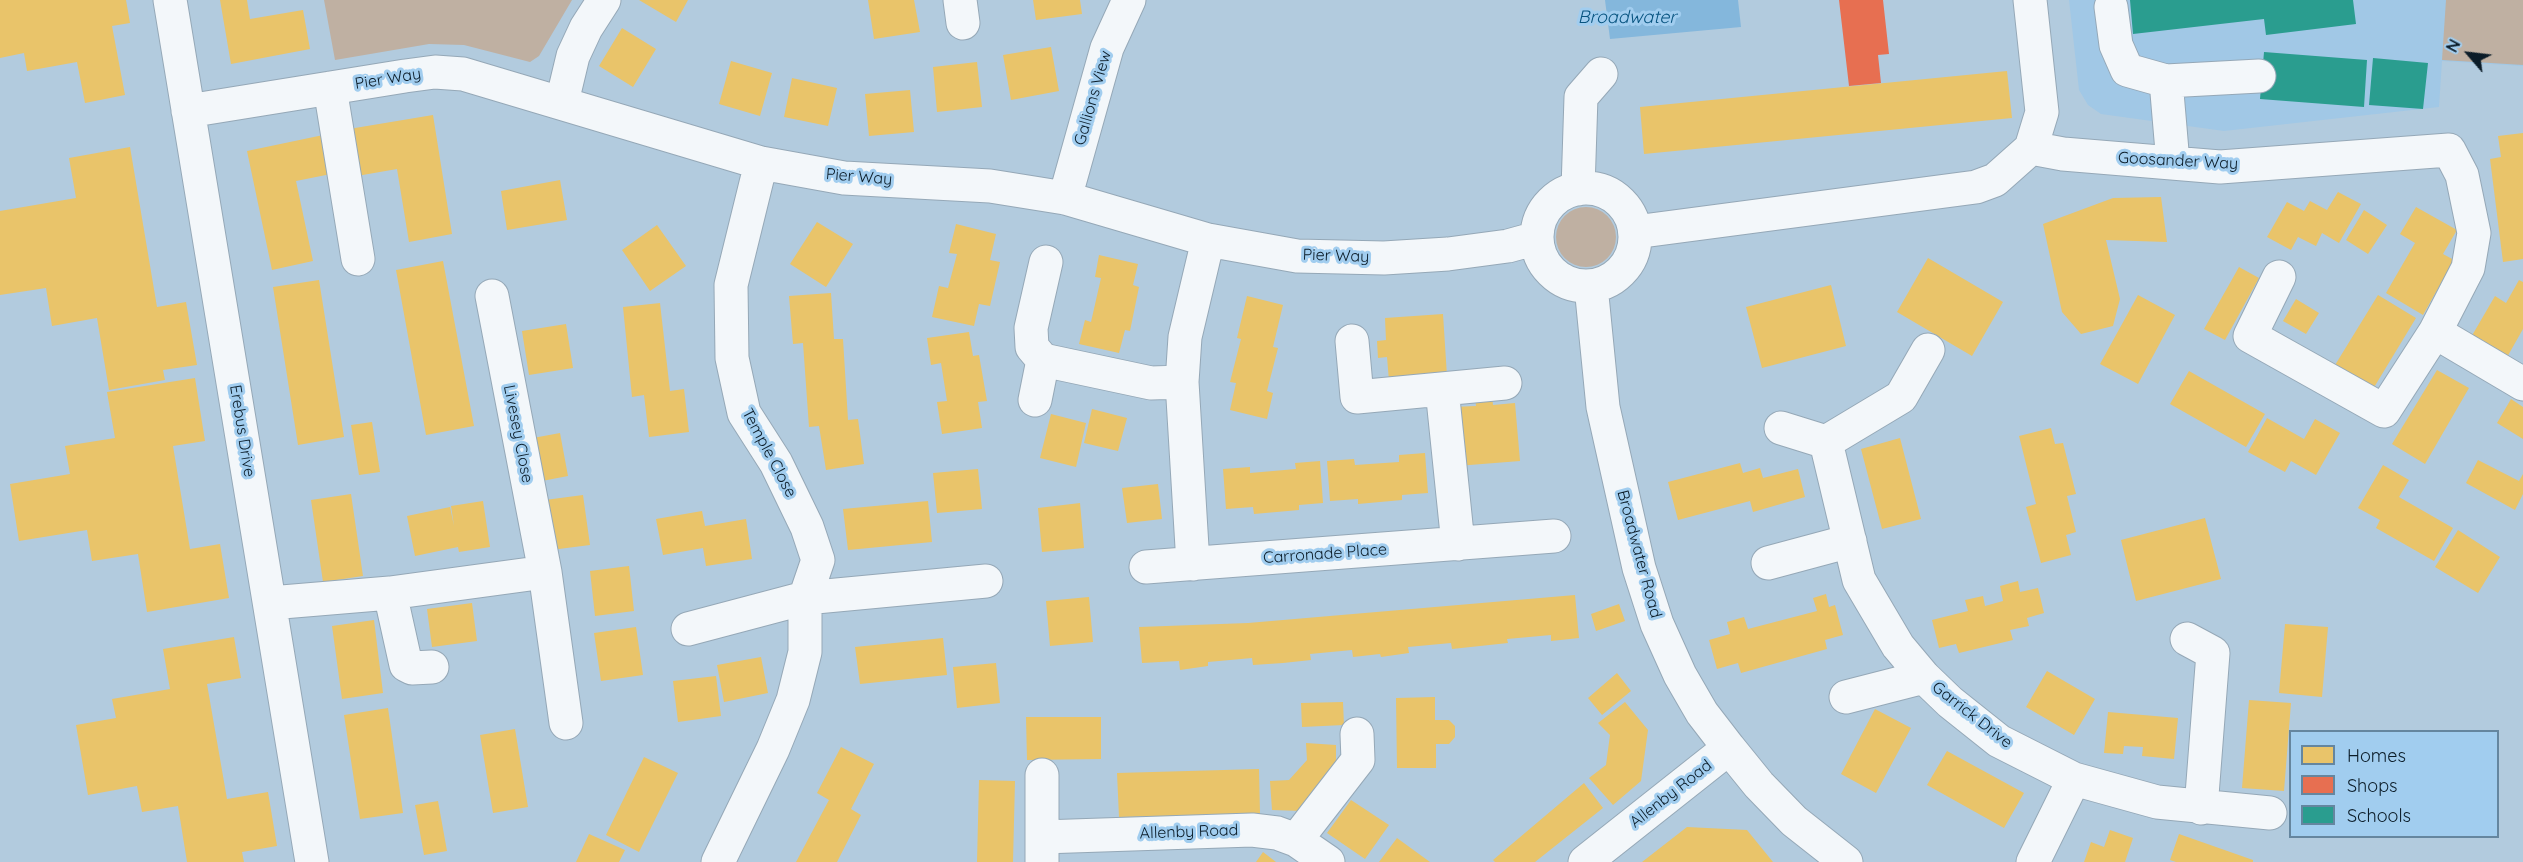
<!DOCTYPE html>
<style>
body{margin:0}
#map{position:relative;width:2523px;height:862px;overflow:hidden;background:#b2cbde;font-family:Quicksand,sans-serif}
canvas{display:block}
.legend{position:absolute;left:2289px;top:730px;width:210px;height:108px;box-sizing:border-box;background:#a1cdef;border:2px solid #65869f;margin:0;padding:8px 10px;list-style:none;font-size:18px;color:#0b1c28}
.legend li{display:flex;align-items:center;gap:12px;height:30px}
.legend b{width:30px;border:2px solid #65869f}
.north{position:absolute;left:2439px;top:24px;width:60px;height:60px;-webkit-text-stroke:4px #a1cdef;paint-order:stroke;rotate:298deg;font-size:16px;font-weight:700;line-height:24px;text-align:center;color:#0b1c28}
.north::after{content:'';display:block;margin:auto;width:21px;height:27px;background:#0b1c28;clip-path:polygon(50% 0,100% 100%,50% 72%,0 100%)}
</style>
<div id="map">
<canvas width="2523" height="862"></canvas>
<ul class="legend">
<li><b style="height:16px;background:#e9c46a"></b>Homes</li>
<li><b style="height:16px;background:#e76f51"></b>Shops</li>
<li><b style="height:16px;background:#2a9d8f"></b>Schools</li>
</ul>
<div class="north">N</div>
</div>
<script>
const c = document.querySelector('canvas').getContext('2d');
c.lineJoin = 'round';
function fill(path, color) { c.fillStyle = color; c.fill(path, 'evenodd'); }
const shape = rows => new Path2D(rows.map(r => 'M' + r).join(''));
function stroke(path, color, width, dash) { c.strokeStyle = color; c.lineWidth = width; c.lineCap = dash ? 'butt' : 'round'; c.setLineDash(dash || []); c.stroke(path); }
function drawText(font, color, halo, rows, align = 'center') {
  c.font = font + ' Quicksand,sans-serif'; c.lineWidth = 6; c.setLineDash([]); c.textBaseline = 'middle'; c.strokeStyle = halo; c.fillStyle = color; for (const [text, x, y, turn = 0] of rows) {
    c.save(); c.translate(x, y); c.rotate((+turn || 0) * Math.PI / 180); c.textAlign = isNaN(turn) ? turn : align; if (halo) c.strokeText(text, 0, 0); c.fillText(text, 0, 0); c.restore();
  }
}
const built = shape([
 [2069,0,2523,0,2523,66,2442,61,2439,107,2224,131,2101,114,2088,105,2079,90]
]);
const green = shape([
 [324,0,572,0,539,56,530,62,464,45,429,44,335,60],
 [2446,0,2523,0,2523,65,2442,60],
 '1556 237a30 30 0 1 1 60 0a30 30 0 1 1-60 0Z'
]);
const water = shape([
 [1605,0,1738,0,1741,27,1610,39]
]);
const homes = shape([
 [0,0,126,0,130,23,112,26,125,95,85,103,77,62,27,71,24,53,0,58],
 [220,0,247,0,250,19,303,10,310,49,231,64],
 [639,0,688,0,676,22],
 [868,0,914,0,920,32,874,39],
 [1033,0,1080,0,1082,14,1036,20],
 [622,28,656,49,633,87,599,66],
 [1051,47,1059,91,1011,100,1003,55],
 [731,61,772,73,760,116,719,104],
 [977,62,982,107,937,112,933,67],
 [2007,71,2012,118,1644,154,1640,107],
 [792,78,837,88,828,126,784,117],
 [910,90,914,132,869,136,865,94],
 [433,115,452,234,409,242,397,169,357,176,349,129],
 [2523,133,2523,259,2503,262,2490,159,2501,157,2498,136],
 [328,134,336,173,296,181,313,261,272,270,247,151],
 [130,147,157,307,186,302,197,365,163,370,165,380,109,390,97,318,52,326,46,288,0,295,0,211,76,198,69,158],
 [560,180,567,220,507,230,501,191],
 [2338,192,2361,204,2339,243,2322,233,2316,246,2298,237,2291,250,2267,237,2287,202,2304,211,2310,201,2327,210],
 [2161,197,2167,242,2106,240,2120,299,2113,326,2081,334,2062,312,2043,224,2113,198],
 [2416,207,2457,230,2443,254,2454,260,2423,315,2386,293,2415,243,2400,234],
 [2364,210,2387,225,2368,254,2346,240],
 [817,222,853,244,826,287,790,264],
 [956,224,996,234,990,260,1000,262,990,306,979,304,974,326,932,317,939,286,948,288,957,254,949,253],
 [657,225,686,266,650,291,622,250],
 [1099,255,1138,264,1133,285,1139,287,1130,331,1125,330,1119,353,1079,344,1085,320,1091,322,1101,278,1095,277],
 [1928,258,2003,302,1972,356,1897,312],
 [443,261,474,426,426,435,396,270],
 [2239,267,2259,278,2225,340,2204,329],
 [319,280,344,437,298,445,273,287],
 [2519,280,2523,282,2523,329,2506,359,2470,339,2495,296,2506,303],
 [1831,285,1846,346,1762,368,1746,307],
 [831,293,834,339,843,339,848,420,858,419,864,464,826,470,819,426,809,427,803,343,793,344,789,296],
 [2138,295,2175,315,2138,384,2100,364],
 [2378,295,2416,318,2370,394,2332,370],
 [1247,296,1283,305,1273,347,1278,348,1267,391,1273,393,1267,419,1230,410,1236,383,1230,382,1241,339,1237,338],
 [2296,299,2319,313,2306,334,2283,321],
 [660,303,670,391,684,389,689,432,649,437,644,395,632,397,623,307],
 [1443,314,1447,376,1389,381,1387,357,1378,358,1377,341,1386,340,1385,318],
 [566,324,573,368,529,375,522,331],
 [969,332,973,356,979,355,987,401,978,402,982,428,942,434,937,402,947,401,941,363,931,365,927,338],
 [2437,370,2469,388,2425,464,2392,444],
 [2189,371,2265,414,2246,447,2170,404],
 [195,378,205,441,173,446,190,549,220,544,229,598,147,612,138,554,92,561,87,530,19,541,10,484,70,474,65,446,115,438,107,392],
 [1492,396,1493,405,1515,403,1520,461,1457,466,1452,407,1476,406,1475,397],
 [2511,399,2523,407,2523,439,2497,423],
 [1092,409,1127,418,1118,451,1084,443],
 [1051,414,1086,423,1076,467,1040,458],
 [2267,418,2304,439,2315,419,2340,433,2316,475,2291,461,2285,472,2248,452],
 [372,422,380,472,359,475,351,425],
 [2051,428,2055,444,2063,443,2076,494,2067,496,2076,532,2066,535,2071,555,2041,563,2026,507,2036,504,2019,436],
 [560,433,568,476,542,481,533,438],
 [1900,438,1921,519,1882,529,1861,449],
 [1425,453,1428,493,1402,495,1402,500,1358,504,1358,499,1330,501,1327,461,1354,459,1355,465,1399,462,1399,455],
 [2478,460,2519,481,2523,474,2523,494,2515,510,2466,483],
 [1320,461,1323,503,1299,505,1299,510,1254,514,1253,507,1226,509,1223,469,1250,467,1250,473,1296,469,1295,463],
 [1740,463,1743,473,1760,468,1763,478,1798,469,1805,497,1753,512,1750,501,1678,520,1668,482],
 [2383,465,2409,480,2399,497,2453,528,2434,561,2376,528,2380,520,2358,508],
 [978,469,982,509,937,513,933,473],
 [1158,484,1162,519,1127,523,1122,488],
 [351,494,363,576,323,582,311,500],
 [583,495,590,545,551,550,545,500],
 [483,501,490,547,459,552,458,547,415,556,407,516,450,507,454,526,451,506],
 [928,501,932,542,848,550,843,509],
 [1080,503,1084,548,1042,552,1038,508],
 [702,511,705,526,746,519,752,559,706,566,703,548,663,555,656,519],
 [2205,518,2221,579,2136,601,2121,540],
 [2458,530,2500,557,2478,593,2435,567],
 [629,566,634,611,595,616,590,571],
 [2018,581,2020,592,2038,588,2044,613,2027,618,2029,626,2010,630,2013,640,1959,653,1956,644,1939,648,1932,620,1968,611,1965,600,1983,596,1985,606,2003,601,2000,586],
 [1826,594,1829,607,1835,605,1843,635,1825,640,1827,649,1741,673,1738,663,1717,669,1709,640,1730,634,1727,622,1744,617,1748,629,1817,611,1813,598],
 [1575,595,1579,638,1551,641,1551,635,1507,639,1508,643,1452,649,1451,643,1408,647,1409,653,1381,657,1380,654,1353,657,1352,650,1310,654,1311,660,1283,663,1253,665,1252,658,1208,662,1208,666,1180,670,1179,661,1142,663,1139,627,1248,623],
 [1089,597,1093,642,1050,646,1046,601],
 [472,603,477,641,432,647,427,609],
 [1619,604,1625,621,1596,631,1591,614],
 [374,620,383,693,342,699,332,626],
 [2285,624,2328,627,2322,697,2279,693],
 [636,627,643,675,601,681,594,633],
 [234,637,241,678,207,684,227,799,268,792,277,846,242,852,244,862,187,862,178,806,142,812,137,786,88,795,76,725,116,718,112,699,170,689,163,649],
 [943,638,947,675,860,684,855,647],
 [761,657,768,693,724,702,717,665],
 [996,663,1000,703,957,708,953,667],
 [2047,671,2095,699,2074,735,2026,707],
 [1617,673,1631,691,1602,715,1588,698],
 [716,676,721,716,678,722,673,681],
 [1435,697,1435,720,1449,720,1455,726,1455,737,1449,744,1436,744,1436,768,1397,768,1396,698],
 [2249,700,2291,703,2284,791,2242,788],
 [1343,702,1344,725,1302,727,1301,703],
 [1625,702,1648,730,1641,781,1613,805,1589,778,1606,765,1610,735,1598,723],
 [388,708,403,813,360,819,344,715],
 [1875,709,1911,728,1876,793,1841,774],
 [2108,712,2178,718,2174,759,2142,756,2143,747,2124,746,2123,754,2104,753],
 [1026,717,1101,717,1101,759,1027,760],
 [515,729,528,807,493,813,480,735],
 [1306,743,1336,745,1336,774,1302,811,1272,810,1270,781,1289,780,1307,760],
 [841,747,874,764,851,809,861,815,837,862,796,862,829,800,817,793],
 [1947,751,2024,793,2004,828,1927,785],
 [644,757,678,773,639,852,606,835],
 [1259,769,1260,814,1119,817,1117,773],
 [979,780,1015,781,1013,862,977,862],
 [1584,783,1603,808,1535,862,1495,862,1493,860],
 [1351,800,1389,825,1365,859,1327,833],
 [438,801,447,851,424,855,415,805],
 [1687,827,1747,830,1773,862,1642,862],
 [2110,830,2133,838,2125,862,2084,862,2091,842,2104,847],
 [589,834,625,850,619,862,576,862],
 [2179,834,2253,860,2253,862,2176,862,2170,860],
 [1397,838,1430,862,1379,862],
 [1263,852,1276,862,1256,862]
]);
const shops = shape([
 [1839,0,1883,0,1889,54,1878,55,1881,83,1849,86]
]);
const schools = shape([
 [2130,0,2353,0,2356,24,2266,35,2264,19,2133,34],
 [2264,52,2367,60,2364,107,2260,99],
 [2373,58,2428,63,2423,109,2369,105]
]);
const minor = shape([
 [170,0,312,862],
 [960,0,963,23],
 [2030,0,2042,112,2031,148],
 [2111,7,2116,45,2127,70,2166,81,2259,76],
 [2166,81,2173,163],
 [330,88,358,259],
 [562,102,573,56,586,28,604,0],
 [188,111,405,76,435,72,463,74,761,163,844,178,990,186,1065,198,1208,240,1297,256,1384,258,1448,254,1508,246,1537,238],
 [2031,148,2063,154,2220,167,2449,150,2462,175,2474,233,2468,268,2435,332,2384,411,2250,336,2279,277],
 '1537 237a49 49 0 1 1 98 0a49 49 0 1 1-98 0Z',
 [1578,189,1581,97,1601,74],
 [1065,198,1107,48,1129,0],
 [1635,232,1976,187,1995,180,2031,148],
 [1046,262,1031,328,1032,347,1043,360,1151,383,1182,382],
 [1591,286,1603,407,1639,568,1657,624,1680,675,1702,713,1729,748,1759,785,1794,821,1846,862],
 [492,296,545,572,566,723],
 [2435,332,2523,384],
 [1352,341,1357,397,1505,383],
 [1442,389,1458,544],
 [1035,400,1043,360],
 [1781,428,1826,442,1901,397,1928,350],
 [1826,442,1859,580,1898,646,1924,677,1950,702,1999,741,2074,779,2157,802,2270,813],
 [1768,563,1850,541],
 [1193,564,1182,382,1185,337,1208,240],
 [1146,567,1554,536],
 [390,593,406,665,412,668,432,667],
 [270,603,390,593,545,572],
 [688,629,805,598,986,581],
 [2187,639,2213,653,2201,808],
 [1846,697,1924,677],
 [1042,775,1042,837],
 [1296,840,1358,760,1357,734],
 [718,862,773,749,793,700,805,652,805,598,818,560,807,527,776,463,744,413,732,358,731,285,761,163],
 [1042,862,1042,837,1252,830,1277,833,1296,840,1328,862],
 [1585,862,1729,748],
 [2033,862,2074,779]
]);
const streetNames = [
 ["Pier Way",388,79,-9],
 ["Gallions View",1093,98,-74],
 ["Goosander Way",2178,161,3],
 ["Pier Way",859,177,5],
 ["Pier Way",1336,256,2],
 ["Erebus Drive",242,431,81],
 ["Livesey Close",518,434,79],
 ["Temple Close",769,453,62],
 ["Carronade Place",1325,554,-4],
 ["Broadwater Road",1639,554,75],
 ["Garrick Drive",1972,715,38],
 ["Allenby Road",1671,794,-38],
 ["Allenby Road",1189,832,-2]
];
const waterNames = [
 ["Broadwater",1627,18]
];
fill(built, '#a1c8e6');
fill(green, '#bfb0a2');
fill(water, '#84b7dc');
fill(homes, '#e9c46a');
fill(shops, '#e76f51');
fill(schools, '#2a9d8f');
stroke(minor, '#95a8b7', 35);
stroke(minor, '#f3f7fa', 33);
drawText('16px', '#0b1c28', '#a1cdef', streetNames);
drawText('italic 18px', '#085480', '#a1cdef', waterNames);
</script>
